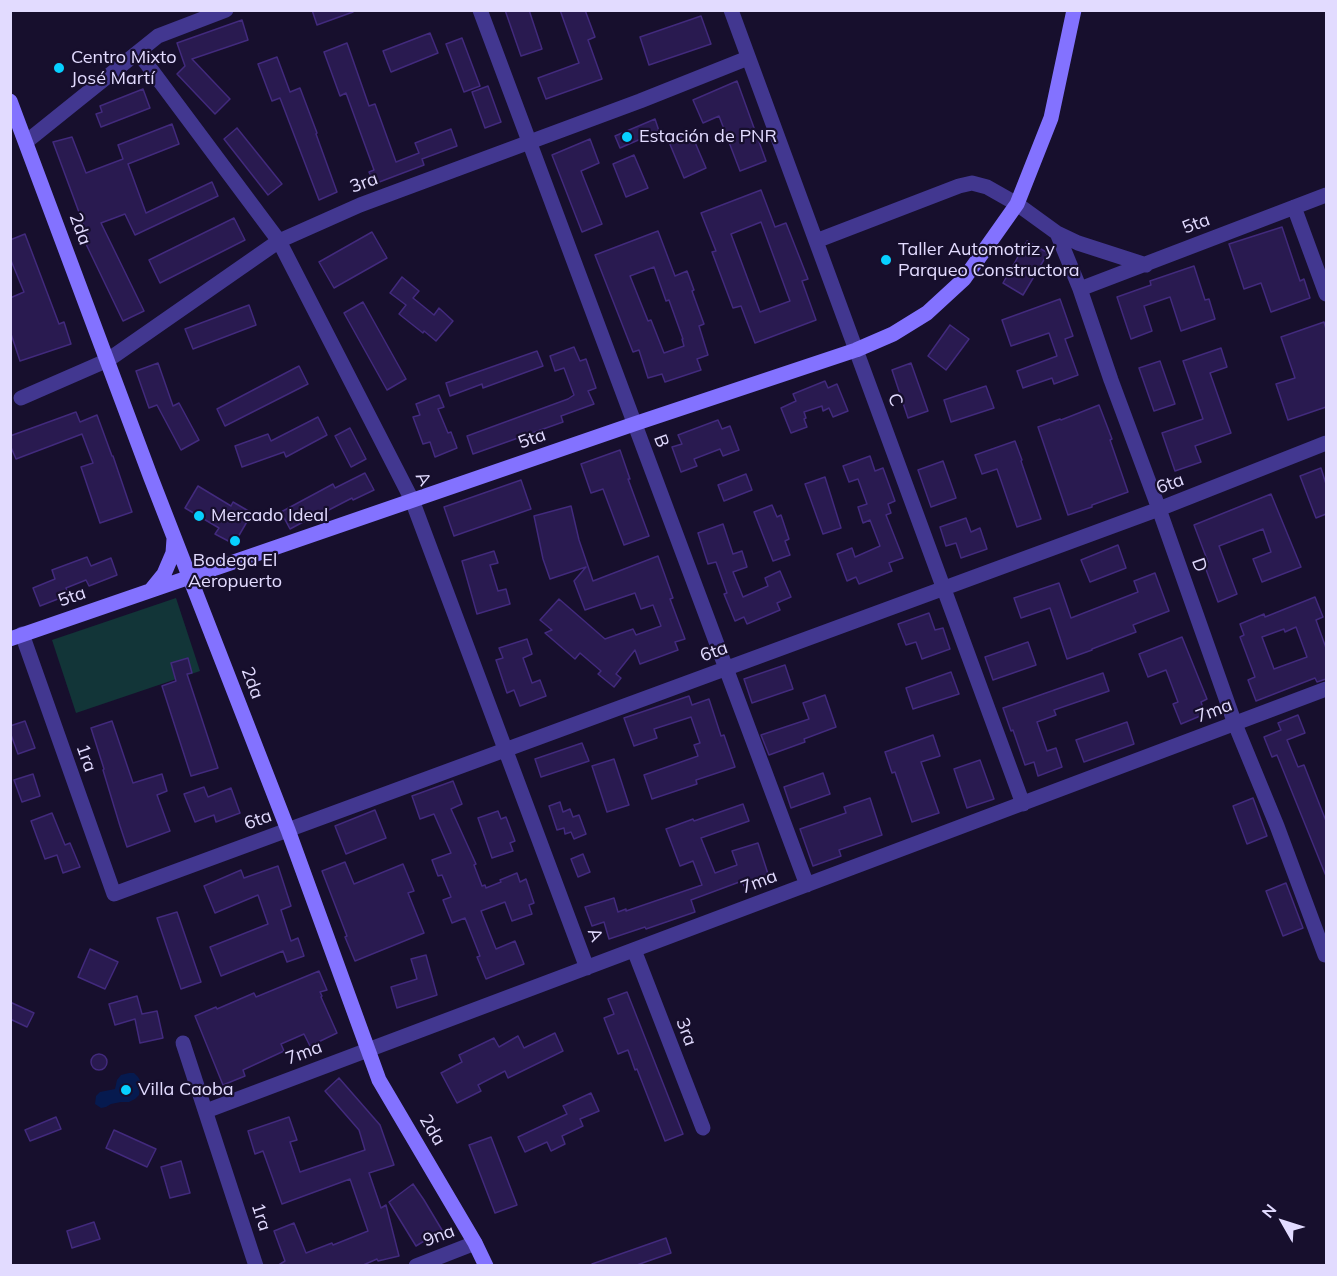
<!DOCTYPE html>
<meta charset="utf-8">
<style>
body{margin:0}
#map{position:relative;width:1337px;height:1276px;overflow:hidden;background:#170f2d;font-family:Mulish,sans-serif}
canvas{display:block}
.frame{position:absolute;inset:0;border:12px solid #e2dbff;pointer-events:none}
.north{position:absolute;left:1253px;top:1192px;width:60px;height:60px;-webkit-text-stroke:4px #170f2d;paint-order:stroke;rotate:309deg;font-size:16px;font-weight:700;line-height:24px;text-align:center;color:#e2dbff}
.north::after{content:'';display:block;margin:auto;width:21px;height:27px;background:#e2dbff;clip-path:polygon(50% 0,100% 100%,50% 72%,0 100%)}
</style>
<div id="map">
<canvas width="1337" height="1276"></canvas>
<div class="frame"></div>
<div class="north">N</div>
</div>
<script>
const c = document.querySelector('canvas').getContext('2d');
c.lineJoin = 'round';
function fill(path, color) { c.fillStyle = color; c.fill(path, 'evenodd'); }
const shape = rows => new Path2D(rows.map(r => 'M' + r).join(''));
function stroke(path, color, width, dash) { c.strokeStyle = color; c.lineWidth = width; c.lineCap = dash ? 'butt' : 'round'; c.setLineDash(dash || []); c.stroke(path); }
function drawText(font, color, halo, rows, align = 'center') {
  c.font = font + ' Mulish,sans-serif'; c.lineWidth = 4.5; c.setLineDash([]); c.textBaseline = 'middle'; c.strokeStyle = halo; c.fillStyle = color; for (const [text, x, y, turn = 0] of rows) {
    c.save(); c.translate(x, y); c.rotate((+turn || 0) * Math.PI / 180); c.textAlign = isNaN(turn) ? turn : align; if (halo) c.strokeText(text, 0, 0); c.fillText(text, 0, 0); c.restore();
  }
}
const green = shape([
 [176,598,200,671,76,713,52,640]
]);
const water = shape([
 [129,1073,134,1073,138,1077,141,1082,139,1095,135,1099,129,1102,121,1102,111,1104,106,1107,101,1108,95,1104,96,1096,100,1092,115,1089,117,1080,121,1075]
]);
const building = shape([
 [312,10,352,10,353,12,317,25,312,10],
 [505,10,529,10,542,49,521,56,505,10],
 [560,10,585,10,595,37,588,40,602,79,546,99,538,78,579,63,560,10],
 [701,16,711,44,649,65,640,37,701,16],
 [242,20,248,40,192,59,230,99,215,114,177,74,185,66,177,43,242,20],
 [430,33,438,53,391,72,383,51,430,33],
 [462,38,480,86,464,92,446,44,462,38],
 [347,43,369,106,375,104,396,162,419,153,415,143,451,129,457,146,422,159,424,165,374,184,369,172,374,170,346,93,340,96,324,52,347,43],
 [277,57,290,92,300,88,317,133,316,134,337,192,319,200,280,98,272,101,258,64,277,57],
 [737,81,766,161,740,171,719,116,703,123,693,100,737,81],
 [488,86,501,122,485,128,472,92,488,86],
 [143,89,150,108,101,127,96,114,102,112,100,106,143,89],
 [655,119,659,131,620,148,615,136,655,119],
 [172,124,179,144,128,164,146,213,212,182,218,196,135,235,125,214,101,223,144,311,123,321,86,244,90,242,53,142,72,137,86,173,123,159,118,145,172,124],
 [237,128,282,184,268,195,224,139,237,128],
 [691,133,706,168,684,178,669,142,691,133],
 [590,139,599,163,581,171,602,224,582,232,552,155,590,139],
 [634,155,648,188,626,197,613,164,634,155],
 [761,190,775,227,786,223,808,279,802,281,816,320,755,343,741,306,733,308,712,252,716,251,701,213,761,190],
 [761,222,790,301,760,312,731,234,761,222],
 [234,218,245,240,160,283,149,260,234,218],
 [1282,227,1300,281,1304,279,1310,298,1271,312,1261,283,1244,289,1229,244,1282,227],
 [658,231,675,276,687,271,694,290,692,291,704,324,699,326,708,355,697,359,701,370,665,382,662,374,648,378,639,350,633,352,595,255,658,231],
 [654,267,666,301,669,300,683,339,682,339,684,346,664,353,651,320,648,321,630,276,654,267],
 [372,232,387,258,334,288,319,262,372,232],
 [25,234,59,324,64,322,71,344,20,361,10,331,10,298,24,292,10,258,10,240,25,234],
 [1027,241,1048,253,1023,295,1003,283,1027,241],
 [1194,266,1205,300,1209,299,1215,319,1181,331,1170,297,1144,306,1152,331,1131,339,1117,297,1151,285,1150,281,1194,266],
 [402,277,419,291,413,298,434,315,439,308,453,321,436,341,424,331,423,333,399,314,406,305,390,293,402,277],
 [1060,299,1073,336,1065,339,1078,375,1054,384,1052,378,1023,388,1017,371,1057,356,1049,333,1011,346,1002,320,1060,299],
 [363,302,406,379,387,390,344,313,363,302],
 [249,305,256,325,193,349,185,329,249,305],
 [1324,322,1326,329,1326,407,1288,420,1276,384,1295,378,1281,337,1324,322],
 [950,325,969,339,946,370,928,356,950,325],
 [574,347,580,361,586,359,596,388,588,391,594,404,561,416,563,422,473,454,467,436,568,399,574,395,564,368,555,371,550,356,574,347],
 [1221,348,1227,367,1210,373,1231,433,1195,446,1201,462,1175,471,1162,433,1203,419,1183,361,1221,348],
 [537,351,543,366,483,388,482,384,450,396,446,383,537,351],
 [1160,361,1175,404,1154,411,1139,368,1160,361],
 [158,363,173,406,179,403,199,440,181,450,157,405,149,408,136,371,158,363],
 [911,363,928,411,908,418,892,370,911,363],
 [299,366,308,384,225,426,217,409,299,366],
 [825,381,828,388,837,384,848,411,833,417,829,408,823,411,822,406,804,412,806,418,804,419,807,427,791,433,781,408,796,401,793,394,825,381],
 [986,386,994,408,951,422,944,400,986,386],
 [439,395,444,407,438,409,448,433,451,432,457,448,435,457,430,442,423,444,413,417,420,415,416,404,439,395],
 [1099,405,1112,439,1110,440,1128,492,1092,505,1092,507,1068,515,1038,427,1060,419,1061,420,1099,405],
 [76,412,80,422,97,415,112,456,113,456,132,512,100,523,81,467,93,463,82,434,16,459,10,445,10,436,76,412],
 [318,417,327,435,286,457,284,452,242,467,235,446,268,434,271,441,318,417],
 [718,420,722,429,730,426,739,450,723,456,720,449,694,459,697,466,681,472,672,447,682,444,678,435,718,420],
 [350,428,366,459,351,467,335,436,350,428],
 [1015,441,1022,460,1021,461,1041,519,1017,527,997,469,982,474,975,455,1015,441],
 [620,450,630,479,628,479,649,536,624,545,603,489,591,493,581,464,620,450],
 [870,456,875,471,883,468,895,501,888,504,891,513,886,515,903,558,889,563,892,571,859,584,856,577,847,581,837,554,852,548,855,557,880,546,870,520,863,523,858,507,867,504,858,479,849,482,843,466,870,456],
 [943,461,956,498,931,507,918,470,943,461],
 [1321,468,1326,484,1326,514,1316,518,1300,476,1321,468],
 [365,473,374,490,353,500,352,498,321,514,320,513,290,529,281,512,333,484,335,488,365,473],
 [746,474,752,490,724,501,718,485,746,474],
 [825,477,841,528,823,534,805,484,825,477],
 [521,480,531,509,454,536,444,507,521,480],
 [198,486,231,506,233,502,252,513,234,544,215,534,219,528,185,508,198,486],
 [1271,494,1301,567,1262,582,1253,559,1271,552,1263,529,1219,546,1237,594,1218,602,1204,564,1208,562,1194,525,1271,494],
 [772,505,777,517,781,515,789,539,785,541,790,555,773,561,754,512,772,505],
 [571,506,579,540,593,581,658,556,673,598,670,599,685,639,675,642,678,650,640,664,635,650,616,674,621,678,614,687,598,674,601,671,580,653,575,659,545,633,552,630,540,620,559,599,605,639,633,629,636,635,661,626,653,605,641,609,635,593,585,610,574,581,586,567,550,579,543,559,534,516,571,506],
 [966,518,971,532,980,528,987,549,961,558,956,543,946,546,940,527,966,518],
 [723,524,733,554,742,551,747,567,733,572,743,597,768,586,765,578,780,571,791,597,777,603,780,610,747,624,744,617,735,621,724,594,727,593,716,562,708,564,698,533,723,524],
 [1118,545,1126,568,1090,582,1081,560,1118,545],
 [494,551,498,563,490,565,498,591,506,589,510,604,477,614,462,561,494,551],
 [87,557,91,566,111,558,117,575,89,586,86,580,66,588,68,595,40,606,33,588,55,579,52,570,87,557],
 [1155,573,1169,611,1133,625,1136,632,1092,649,1092,650,1067,659,1050,608,1021,618,1014,598,1059,583,1071,618,1138,592,1134,581,1155,573],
 [1315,597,1323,617,1316,620,1326,648,1326,679,1317,682,1315,678,1256,701,1248,680,1255,677,1240,637,1244,635,1240,624,1264,614,1265,617,1315,597],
 [1296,627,1307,657,1274,669,1262,637,1284,629,1285,632,1296,627],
 [929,613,935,630,943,628,950,649,922,659,916,642,906,645,898,624,929,613],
 [1182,637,1207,699,1201,702,1205,714,1181,724,1173,704,1178,702,1166,670,1148,677,1139,654,1182,637],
 [527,639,532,654,523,658,532,683,540,680,546,696,520,706,514,690,507,693,496,660,503,658,499,648,527,639],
 [1028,642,1036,665,993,680,985,657,1028,642],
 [188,658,192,673,187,674,218,768,191,776,162,686,176,681,171,663,188,658],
 [785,665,793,689,752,703,744,679,785,665],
 [951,672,959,694,913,709,906,688,951,672],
 [1103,673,1109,691,1054,710,1056,715,1037,722,1047,751,1056,748,1062,767,1038,776,1034,762,1025,765,1013,730,1011,731,1003,708,1103,673],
 [825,695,836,727,804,739,805,742,769,755,761,735,809,719,803,703,825,695],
 [689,696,692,705,709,699,721,736,724,735,735,767,696,780,697,784,652,799,644,775,698,756,694,745,700,743,691,717,654,729,657,738,634,746,624,718,689,696],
 [1298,715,1305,733,1287,740,1298,767,1304,765,1326,821,1326,876,1277,755,1272,757,1264,737,1281,730,1278,723,1298,715],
 [25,721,35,748,18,754,10,732,10,726,25,721],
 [112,721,133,783,162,774,167,791,157,795,170,831,127,847,120,826,103,770,104,769,91,728,112,721],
 [1127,722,1134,744,1084,762,1076,740,1127,722],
 [933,735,940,756,921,762,939,813,912,822,895,772,892,773,885,752,933,735],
 [582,743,589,761,541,777,535,759,582,743],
 [614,759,629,805,607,812,592,766,614,759],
 [980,760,994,799,967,808,954,769,980,760],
 [823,773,830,794,791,808,784,787,823,773],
 [33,774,40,796,22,802,14,780,33,774],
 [453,781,462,804,451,809,476,864,474,865,482,886,485,885,486,888,501,882,500,880,517,873,520,882,526,879,534,903,529,905,532,914,512,921,505,902,481,911,496,949,515,941,524,964,486,979,477,957,480,956,465,918,452,923,443,900,451,897,442,875,438,876,432,860,451,853,434,814,420,819,412,796,453,781],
 [204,787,208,797,231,788,240,813,216,822,214,815,195,822,184,794,204,787],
 [870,798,882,835,839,850,841,856,813,866,800,829,846,813,844,807,870,798],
 [1253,798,1267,836,1247,844,1233,806,1253,798],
 [560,802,563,812,570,809,573,817,579,815,586,834,574,839,571,832,565,834,564,828,557,830,549,806,560,802],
 [743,804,749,821,701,838,715,873,737,865,732,851,758,843,769,877,744,886,742,881,691,900,695,912,646,929,645,927,609,939,604,922,592,926,585,907,614,898,618,912,626,909,626,911,702,885,693,861,680,866,666,829,693,819,694,821,743,804],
 [375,810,386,838,346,854,335,826,375,810],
 [498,811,501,819,506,817,515,841,510,843,513,851,492,858,478,818,498,811],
 [52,813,65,845,70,843,80,867,63,873,57,855,45,859,31,821,52,813],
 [583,854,590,872,578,877,571,859,583,854],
 [345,862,354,884,403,864,414,891,408,893,424,933,355,961,345,937,347,936,322,871,345,862],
 [278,866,291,906,281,910,291,941,298,938,304,956,287,962,283,951,221,976,210,947,268,924,258,895,215,913,204,886,241,870,244,878,278,866],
 [1286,883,1303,928,1283,936,1266,891,1286,883],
 [177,912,201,982,181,989,157,918,177,912],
 [90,949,118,962,105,989,78,977,90,949],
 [426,955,437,995,397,1008,391,987,417,979,411,959,426,955],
 [319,971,327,990,320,992,322,996,321,997,337,1033,310,1046,304,1034,281,1044,284,1051,243,1070,245,1076,223,1085,195,1016,216,1007,217,1009,254,993,256,997,319,971],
 [627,992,683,1134,665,1141,637,1069,635,1070,628,1050,618,1054,604,1018,614,1014,608,999,627,992],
 [137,996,142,1014,157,1011,163,1038,140,1043,135,1019,115,1025,109,1004,137,996],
 [10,1002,34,1013,27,1027,10,1019,10,1002],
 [555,1033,563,1051,508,1078,505,1071,478,1085,481,1091,457,1103,441,1073,462,1062,459,1055,494,1038,499,1047,518,1036,524,1048,555,1033],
 '91 1062a8 8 0 1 1 16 0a8 8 0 1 1-16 0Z',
 [339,1078,380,1125,394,1165,369,1173,381,1208,386,1205,399,1256,378,1261,377,1259,361,1266,277,1266,285,1261,274,1231,294,1223,306,1253,332,1243,333,1245,368,1231,350,1179,282,1204,263,1151,255,1154,248,1131,289,1117,297,1140,290,1142,300,1172,365,1150,359,1130,325,1091,339,1078],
 [591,1093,599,1111,580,1119,583,1126,562,1136,565,1144,551,1151,547,1142,525,1152,518,1137,567,1114,563,1106,591,1093],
 [56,1117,61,1129,30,1141,25,1130,56,1117],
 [114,1130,156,1149,147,1167,106,1148,114,1130],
 [491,1137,517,1205,495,1213,469,1145,491,1137],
 [181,1161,190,1193,170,1198,161,1167,181,1161],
 [413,1184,424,1200,442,1230,416,1246,389,1202,413,1184],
 [94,1222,100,1239,72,1248,67,1231,94,1222],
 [666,1238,671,1253,634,1266,592,1266,592,1264,666,1238]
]);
const street = shape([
 [480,10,807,885],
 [731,10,1023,804],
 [138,52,279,241,412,500,587,968],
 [26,142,158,36,226,10],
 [1294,207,1326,294],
 [1057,233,1078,243,1146,265],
 [816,241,959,186,972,183,987,187,1017,204,1057,233,1080,289,1111,380,1159,509,1235,724,1277,826,1325,955,1326,955],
 [1080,289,1326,195],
 [21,398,108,360,279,241,360,205,640,101,748,58],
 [22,634,114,894,1159,509,1326,443],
 [634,950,703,1128],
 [183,1043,256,1266],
 [206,1111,1326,689],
 [416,1266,475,1243]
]);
const secondary = shape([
 [10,101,151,478,288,830,379,1080,475,1243,486,1266],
 [151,590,164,574,173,553,174,539],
 [10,639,634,424,856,350,893,334,927,313,964,279,1017,204,1051,118,1074,10]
]);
const markers = [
 [59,68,6,"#07d0ff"],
 [627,137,6,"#07d0ff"],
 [886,260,6,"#07d0ff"],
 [199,516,6,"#07d0ff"],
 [235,541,6,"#07d0ff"],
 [126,1090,6,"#07d0ff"]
];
const poiNames = [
 ["Centro Mixto",71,58],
 ["José Martí",71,79],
 ["Estación de PNR",639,137],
 ["Taller Automotriz y",898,250],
 ["Parqueo Constructora",898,271],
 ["Mercado Ideal",211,516],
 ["Bodega El",235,561,"center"],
 ["Aeropuerto",235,582,"center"],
 ["Villa Caoba",138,1090]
];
const streetNames = [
 ["3ra",364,183,-21],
 ["5ta",1196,224,-21],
 ["2da",80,229,70],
 ["C",895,400,70],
 ["5ta",532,439,-19],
 ["B",661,441,69],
 ["A",423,479,63],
 ["6ta",1170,484,-21],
 ["D",1199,565,71],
 ["5ta",72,597,-19],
 ["6ta",714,652,-20],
 ["2da",252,683,69],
 ["7ma",1214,711,-21],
 ["1ra",86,758,71],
 ["6ta",258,820,-20],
 ["7ma",759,882,-21],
 ["A",595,935,69],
 ["3ra",686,1032,69],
 ["7ma",304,1053,-21],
 ["2da",432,1130,59],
 ["1ra",261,1217,72],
 ["9na",439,1236,-21]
];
fill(green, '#123538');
fill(water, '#061a4f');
fill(building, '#291a50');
stroke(building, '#422a7d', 1.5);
stroke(street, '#423790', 15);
stroke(secondary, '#8372ff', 15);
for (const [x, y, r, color] of markers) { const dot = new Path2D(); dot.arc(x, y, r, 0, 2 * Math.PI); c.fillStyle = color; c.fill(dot); stroke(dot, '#170f2d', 2); }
drawText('18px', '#e2dbff', '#170f2d', poiNames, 'left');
drawText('18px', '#e2dbff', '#170f2d', streetNames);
</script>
